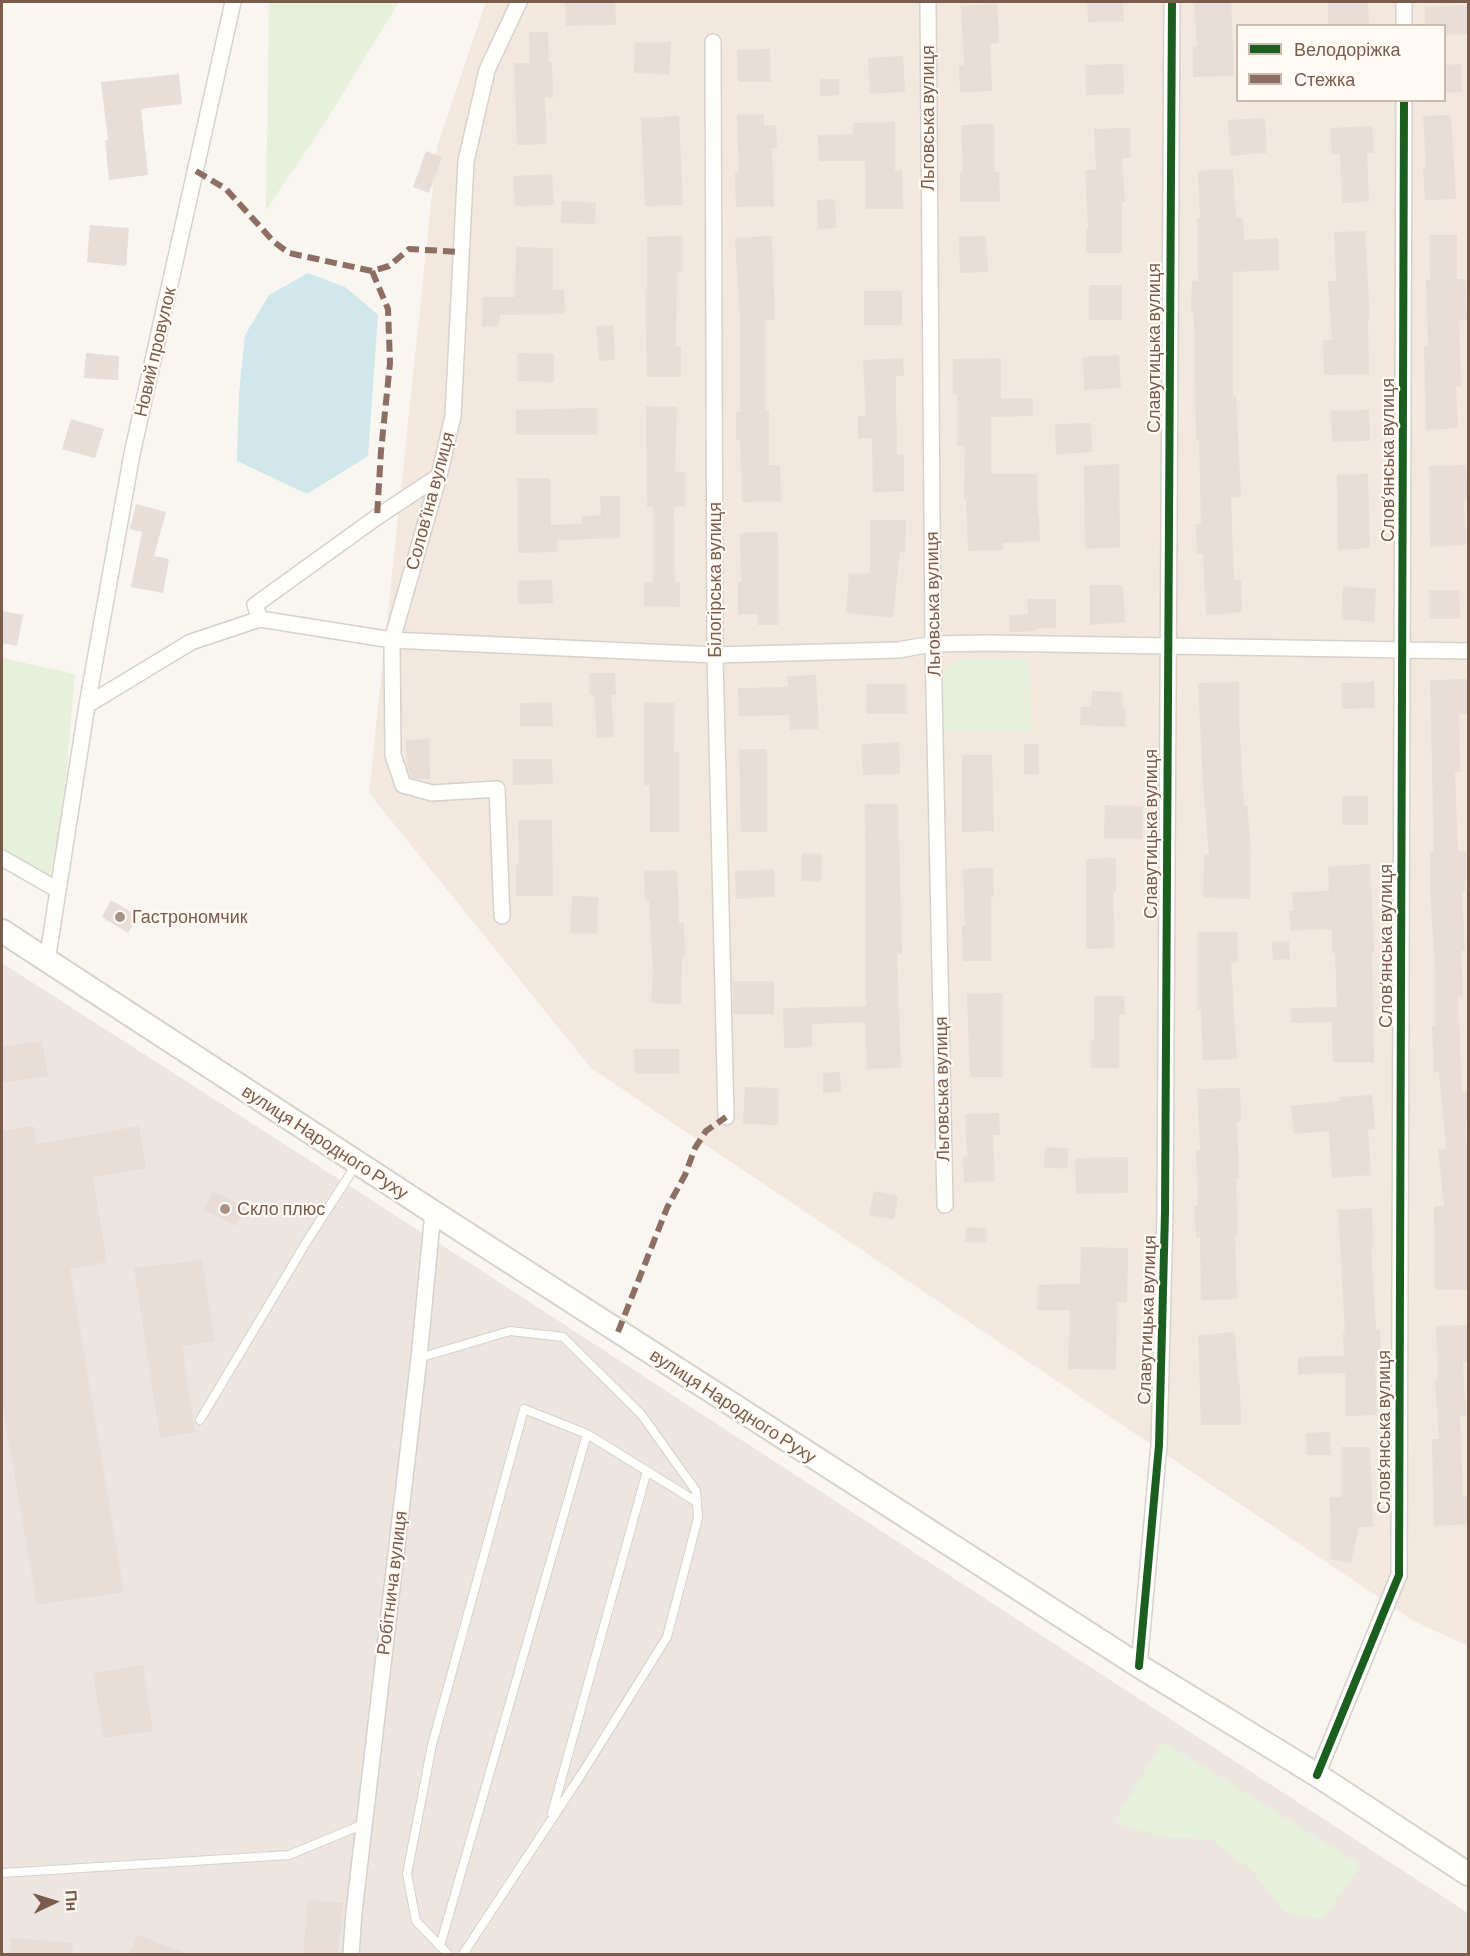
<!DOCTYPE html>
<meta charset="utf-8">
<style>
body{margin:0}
#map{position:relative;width:1470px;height:1956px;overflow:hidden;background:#f9f5f0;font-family:Barlow,sans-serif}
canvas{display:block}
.frame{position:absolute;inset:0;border:3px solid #7a5c4d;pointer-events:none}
.legend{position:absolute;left:1236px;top:24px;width:210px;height:78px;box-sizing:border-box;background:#fffaf3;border:2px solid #cabbb1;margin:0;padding:8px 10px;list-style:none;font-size:18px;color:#7a5c4d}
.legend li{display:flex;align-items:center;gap:12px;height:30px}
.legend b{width:30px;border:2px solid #cabbb1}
.north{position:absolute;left:24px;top:1872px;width:60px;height:60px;-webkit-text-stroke:4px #fffaf3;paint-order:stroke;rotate:86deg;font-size:16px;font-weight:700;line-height:24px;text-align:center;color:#7a5c4d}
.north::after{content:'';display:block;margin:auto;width:21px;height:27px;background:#7a5c4d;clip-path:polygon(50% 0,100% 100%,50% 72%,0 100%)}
</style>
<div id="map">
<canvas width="1470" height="1956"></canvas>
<div class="frame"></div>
<ul class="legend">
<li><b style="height:8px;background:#1b5e20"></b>Велодоріжка</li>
<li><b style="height:8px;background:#8d6e63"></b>Стежка</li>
</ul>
<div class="north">Пн</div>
</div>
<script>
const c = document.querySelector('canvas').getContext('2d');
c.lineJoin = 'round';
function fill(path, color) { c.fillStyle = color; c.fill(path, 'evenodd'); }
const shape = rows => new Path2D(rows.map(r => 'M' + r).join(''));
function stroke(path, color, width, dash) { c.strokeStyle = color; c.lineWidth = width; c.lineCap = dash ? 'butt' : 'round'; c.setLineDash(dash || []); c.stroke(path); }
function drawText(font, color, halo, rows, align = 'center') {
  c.font = font + ' Barlow,sans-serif'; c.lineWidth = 4.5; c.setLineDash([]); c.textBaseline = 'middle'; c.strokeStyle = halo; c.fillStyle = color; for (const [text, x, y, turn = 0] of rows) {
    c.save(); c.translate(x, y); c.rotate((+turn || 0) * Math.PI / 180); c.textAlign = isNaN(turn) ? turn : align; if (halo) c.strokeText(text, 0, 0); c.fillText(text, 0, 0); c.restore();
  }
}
const residential = shape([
 [486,2,1468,2,1468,1646,1414,1621,591,1068,369,793,437,147],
 [1238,26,1444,26,1444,100,1238,100]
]);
const industrial = shape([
 [2,963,482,1271,1468,1913,1468,1954,2,1954]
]);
const green = shape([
 [269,2,399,2,321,129,266,210],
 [2,658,75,674,61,835,49,878,2,849],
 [961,659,1029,659,1031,732,940,732,940,697,944,668],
 [1163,1741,1361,1865,1323,1920,1285,1912,1251,1870,1211,1840,1161,1837,1114,1822]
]);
const water = shape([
 [308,273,345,287,378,315,368,456,307,494,237,461,239,394,245,335,269,295]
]);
const building = shape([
 [565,2,615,2,616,25,566,26],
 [1087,2,1123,2,1124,21,1088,22],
 [1194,2,1231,2,1234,76,1193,77,1193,47,1197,47],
 [1328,2,1368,2,1369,26,1328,26],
 [997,4,999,43,990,44,992,91,960,92,959,65,964,65,961,6],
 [1468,5,1468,34,1444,35,1444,26,1425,26,1425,7],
 [529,32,548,32,549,62,552,62,553,98,545,98,547,144,517,145,514,63,530,63],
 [671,42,669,75,634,73,635,43],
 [770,49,771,82,738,82,737,50],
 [903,56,905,92,870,94,868,58],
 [1123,64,1124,94,1086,95,1085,65],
 [1461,64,1462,92,1444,93,1444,65],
 [179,74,182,104,141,109,148,175,109,180,105,140,108,140,101,82],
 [820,79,839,79,839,95,820,96],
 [764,114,764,125,776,125,777,148,772,148,774,206,736,207,735,172,739,172,737,115],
 [1451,115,1456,199,1425,200,1423,167,1426,167,1423,116],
 [679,116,683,205,645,206,641,118],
 [1265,118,1267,153,1230,156,1228,120],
 [895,122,895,171,902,170,903,209,866,209,865,161,819,161,818,135,853,134,853,123],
 [994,124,995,172,999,172,1000,202,960,202,960,172,963,172,961,125],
 [1372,126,1374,153,1367,153,1369,202,1342,203,1340,154,1332,155,1330,128],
 [1130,128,1131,158,1122,158,1125,202,1122,202,1122,253,1086,253,1086,228,1088,228,1085,170,1096,170,1094,129],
 [426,151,442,157,429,193,413,187],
 [1233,169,1236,217,1243,217,1244,240,1278,238,1279,270,1233,272,1233,395,1236,395,1241,497,1231,498,1234,580,1241,580,1242,612,1206,615,1203,554,1197,554,1196,524,1201,524,1199,440,1196,440,1195,389,1194,313,1191,313,1192,281,1198,281,1197,218,1200,218,1198,171],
 [552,174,554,205,515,206,513,176],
 [835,199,836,228,818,229,817,200],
 [562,201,596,203,595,224,561,223],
 [90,225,129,228,126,266,87,262],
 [1365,231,1370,319,1368,319,1369,374,1324,375,1323,340,1332,340,1328,281,1336,281,1334,232],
 [1429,235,1457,235,1457,279,1465,279,1467,320,1459,320,1461,387,1456,387,1458,428,1426,430,1424,347,1428,346,1426,280,1430,280],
 [683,236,683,272,677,272,676,347,681,347,681,377,647,377,645,289,647,289,647,237],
 [772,236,775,320,765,320,765,411,769,411,769,465,780,465,781,501,742,502,740,440,736,440,736,412,740,412,740,321,735,238],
 [986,236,988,272,960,273,959,237],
 [516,247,553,248,553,290,564,289,565,314,500,315,499,327,482,326,483,297,515,297],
 [1089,285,1122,285,1122,320,1089,320],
 [864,291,902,291,902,325,864,325],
 [613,325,615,360,599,361,596,326],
 [86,353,119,356,118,380,84,378],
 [517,353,554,354,554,382,517,381],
 [1119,355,1121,388,1084,390,1083,357],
 [903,358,904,376,896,376,896,393,897,454,904,454,904,491,873,492,872,438,858,438,858,416,866,416,863,360],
 [1001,358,1001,398,1033,398,1033,416,991,417,991,474,1037,474,1038,517,1039,517,1040,541,1003,543,1003,550,968,551,966,500,964,500,965,446,957,446,957,394,953,394,953,359],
 [646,406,677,407,675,472,685,472,685,507,674,507,675,582,680,582,680,607,644,606,644,582,653,582,653,507,647,507],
 [597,408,597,435,516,435,516,410],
 [1369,410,1370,441,1332,442,1331,411],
 [71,419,104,429,95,458,62,449],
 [1091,423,1092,452,1056,454,1055,424],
 [1119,464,1120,547,1085,549,1084,466],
 [1466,465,1468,500,1464,500,1466,545,1430,547,1429,466],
 [1368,474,1370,548,1338,550,1337,475],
 [517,478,550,478,551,525,582,524,581,516,601,515,600,496,620,496,620,538,557,540,557,552,518,553],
 [136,504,166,512,154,556,169,559,163,593,131,587,142,532,130,529],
 [870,520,906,520,905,552,900,551,893,618,846,613,849,574,870,573],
 [778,532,779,625,757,625,758,614,738,614,738,582,741,582,740,533],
 [552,580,553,603,518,604,517,581],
 [1090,585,1123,585,1125,622,1090,625],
 [1343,586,1376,589,1374,622,1341,619],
 [1429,590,1459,590,1460,619,1429,619],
 [1027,599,1056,599,1056,628,1036,628,1036,631,1010,632,1009,615,1028,614],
 [2,611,23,615,17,646,2,643],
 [589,673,615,673,616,695,611,695,614,737,597,738,594,695,589,695],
 [816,675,819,729,790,730,789,715,739,716,738,688,788,687,787,676],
 [1468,679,1468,714,1459,714,1460,772,1455,772,1458,851,1466,851,1465,892,1462,892,1465,951,1461,951,1463,996,1458,997,1462,1092,1468,1091,1468,1122,1465,1122,1468,1158,1468,1290,1435,1290,1434,1206,1444,1206,1438,1149,1446,1149,1439,1071,1434,1072,1432,1026,1435,1025,1435,965,1430,892,1430,851,1434,851,1430,680],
 [1239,682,1239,720,1244,806,1247,806,1251,846,1250,899,1203,898,1204,855,1209,855,1203,783,1198,683],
 [1374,682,1375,708,1342,709,1341,683],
 [867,684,907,684,907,714,866,714],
 [1092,691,1123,692,1123,708,1126,709,1125,727,1080,725,1081,707,1091,707],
 [552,702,553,726,520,726,520,703],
 [644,702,675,703,674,752,679,752,679,832,650,832,650,785,644,785],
 [429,739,430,779,419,779,411,777,407,766,406,740],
 [899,742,900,774,863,775,861,744],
 [1024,744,1038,744,1039,774,1024,774],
 [739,749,767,749,767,832,741,832],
 [962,755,992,755,994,831,962,832],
 [513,759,552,759,553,784,513,785],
 [1342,796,1368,796,1368,825,1342,825],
 [865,804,898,804,902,954,897,954,901,1068,867,1069,865,1022,812,1024,812,1047,784,1048,783,1008,866,1006],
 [1105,805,1143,806,1142,839,1104,838],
 [518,820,552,820,553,896,516,896,516,865,519,865],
 [802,853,822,854,821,882,801,881],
 [1116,858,1116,892,1113,892,1115,948,1086,949,1086,859],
 [1370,864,1374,952,1372,952,1374,1062,1333,1062,1332,1022,1291,1023,1291,1008,1337,1007,1335,953,1332,953,1332,929,1291,931,1289,911,1293,911,1292,892,1329,891,1328,867],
 [993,868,994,897,991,897,991,961,963,961,962,926,965,926,963,869],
 [774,869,775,897,736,899,735,871],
 [677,870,679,923,684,923,685,956,682,956,681,1004,651,1003,653,974,649,900,645,901,644,871],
 [572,896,598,897,597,934,570,933],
 [111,900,138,916,128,933,102,917],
 [1197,932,1237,932,1238,962,1231,963,1237,1059,1203,1060,1201,1010,1197,1011],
 [1289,941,1290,959,1273,960,1272,942],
 [733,981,774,981,774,1014,733,1014],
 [1003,993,1003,1077,970,1077,967,994],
 [1094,996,1124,996,1125,1015,1119,1015,1119,1068,1091,1068,1091,1040,1094,1041],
 [42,1041,48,1076,2,1083,2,1047],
 [634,1049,679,1049,679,1074,635,1074],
 [840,1072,841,1092,823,1093,823,1073],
 [745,1087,779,1088,778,1125,743,1124],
 [1240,1088,1241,1121,1237,1122,1239,1178,1236,1178,1238,1235,1235,1235,1237,1299,1201,1300,1200,1237,1196,1238,1194,1206,1198,1205,1196,1150,1200,1150,1197,1089],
 [1372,1095,1375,1129,1368,1130,1371,1175,1332,1178,1329,1131,1294,1134,1291,1106,1340,1101,1340,1097],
 [999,1113,1000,1135,993,1135,995,1181,964,1182,963,1157,967,1156,965,1114],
 [34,1126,37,1144,139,1126,146,1168,93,1177,107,1262,70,1269,124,1592,37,1605,2,1403,2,1131],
 [1045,1147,1068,1148,1067,1169,1044,1167],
 [1128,1157,1128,1193,1076,1194,1075,1158],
 [213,1191,245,1208,236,1226,204,1209],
 [874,1191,898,1196,894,1220,869,1215],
 [1372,1208,1373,1247,1371,1247,1376,1330,1380,1330,1381,1361,1375,1361,1377,1415,1346,1416,1345,1373,1298,1374,1298,1357,1344,1356,1343,1332,1345,1332,1338,1210],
 [966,1227,987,1228,987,1243,965,1242],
 [1081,1247,1128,1248,1127,1302,1117,1302,1116,1370,1068,1369,1070,1310,1037,1310,1037,1285,1080,1284],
 [202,1260,215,1341,182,1346,195,1432,160,1438,134,1268],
 [1467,1325,1468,1362,1463,1362,1466,1415,1460,1416,1463,1496,1468,1496,1468,1524,1434,1526,1432,1439,1439,1439,1435,1380,1438,1380,1436,1326],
 [1235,1332,1238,1383,1240,1383,1241,1425,1201,1425,1198,1335],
 [1330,1432,1331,1455,1307,1455,1306,1433],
 [1341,1447,1370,1447,1373,1527,1359,1527,1351,1563,1331,1559,1330,1497,1341,1497],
 [143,1665,153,1731,103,1738,93,1673],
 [308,1900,343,1903,338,1954,303,1954],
 [137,1935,185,1953,184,1954,130,1954],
 [11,1938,73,1943,72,1954,9,1954]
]);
const service = shape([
 [419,1358,510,1331,563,1337,641,1414,696,1491,698,1518,667,1637,581,1775,463,1954],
 [200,1420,307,1241,356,1165],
 [552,1813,647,1471],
 [2,1873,289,1855,364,1824],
 [440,1946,587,1434],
 [448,1954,416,1921,407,1874,432,1745,524,1409,587,1434,697,1502]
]);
const minor = shape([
 [928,2,933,644,945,1205],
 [1404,26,1404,2],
 [713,42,715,655,726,1117],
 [260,619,255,605,377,517,439,476],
 [87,705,191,642,260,619,392,640,715,655,898,650,933,644,988,643,1468,651],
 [2,858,58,890],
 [502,916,497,789,432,793,403,785,393,755,392,640,439,476,453,416,466,161,487,70,519,2],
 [47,961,87,705,132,454,233,2],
 [1139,1666,1159,1445,1165,1213,1172,2],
 [1317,1775,1399,1575,1404,100],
 [351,1954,354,1912,419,1358,433,1212]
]);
const secondary = shape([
 [2,931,433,1212,1139,1666,1317,1775,1468,1874]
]);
const quiet = shape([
 [196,171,226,189,274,242,289,253,372,271,389,266,409,249,461,252],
 [372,271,388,309,390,363,381,451,377,517],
 [618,1332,667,1208,685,1175,695,1148,706,1131,726,1117]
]);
const cycleway = shape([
 [1139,1666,1159,1445,1165,1213,1172,2],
 [1317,1775,1399,1575,1404,100]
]);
const markers = [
 [120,917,6,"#a69286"],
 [225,1209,6,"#a69286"]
];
const streetNames = [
 ["Льговська вулиця",928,118,-90],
 ["Славутицька вулиця",1154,348,-90],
 ["Новий провулок",155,352,-77],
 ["Словʼянська вулиця",1388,460,-90],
 ["Соловʼїна вулиця",430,501,-75],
 ["Білогірська вулиця",715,580,-90],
 ["Льговська вулиця",933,604,-91],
 ["Славутицька вулиця",1151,834,-90],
 ["Словʼянська вулиця",1386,946,-90],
 ["Льговська вулиця",942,1089,-91],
 ["вулиця Народного Руху",325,1142,33],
 ["Славутицька вулиця",1147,1320,-88],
 ["вулиця Народного Руху",733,1406,33],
 ["Словʼянська вулиця",1384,1432,-90],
 ["Робітнича вулиця",392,1583,-83]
];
const poiNames = [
 ["Гастрономчик",132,917],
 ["Скло плюс",237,1209]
];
fill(residential, '#f2e8de');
fill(industrial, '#ede5e0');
fill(green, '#e7f0db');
fill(water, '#d0e8ea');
fill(building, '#e6ded7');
stroke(service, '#d7d1cb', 10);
stroke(minor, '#d7d1cb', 18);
stroke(secondary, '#d9d2cb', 26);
stroke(service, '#fefefd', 8);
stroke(minor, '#fefefd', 15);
stroke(secondary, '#fefefd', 22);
stroke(quiet, '#8d6e63', 6, [12, 6]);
stroke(cycleway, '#1b5e20', 8);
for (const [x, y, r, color] of markers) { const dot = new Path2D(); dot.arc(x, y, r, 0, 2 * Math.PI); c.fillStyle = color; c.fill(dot); stroke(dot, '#fffaf3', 2); }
drawText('18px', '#7a5c4d', '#fffaf3', streetNames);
drawText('18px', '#7a5c4d', '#fffaf3', poiNames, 'left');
</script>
